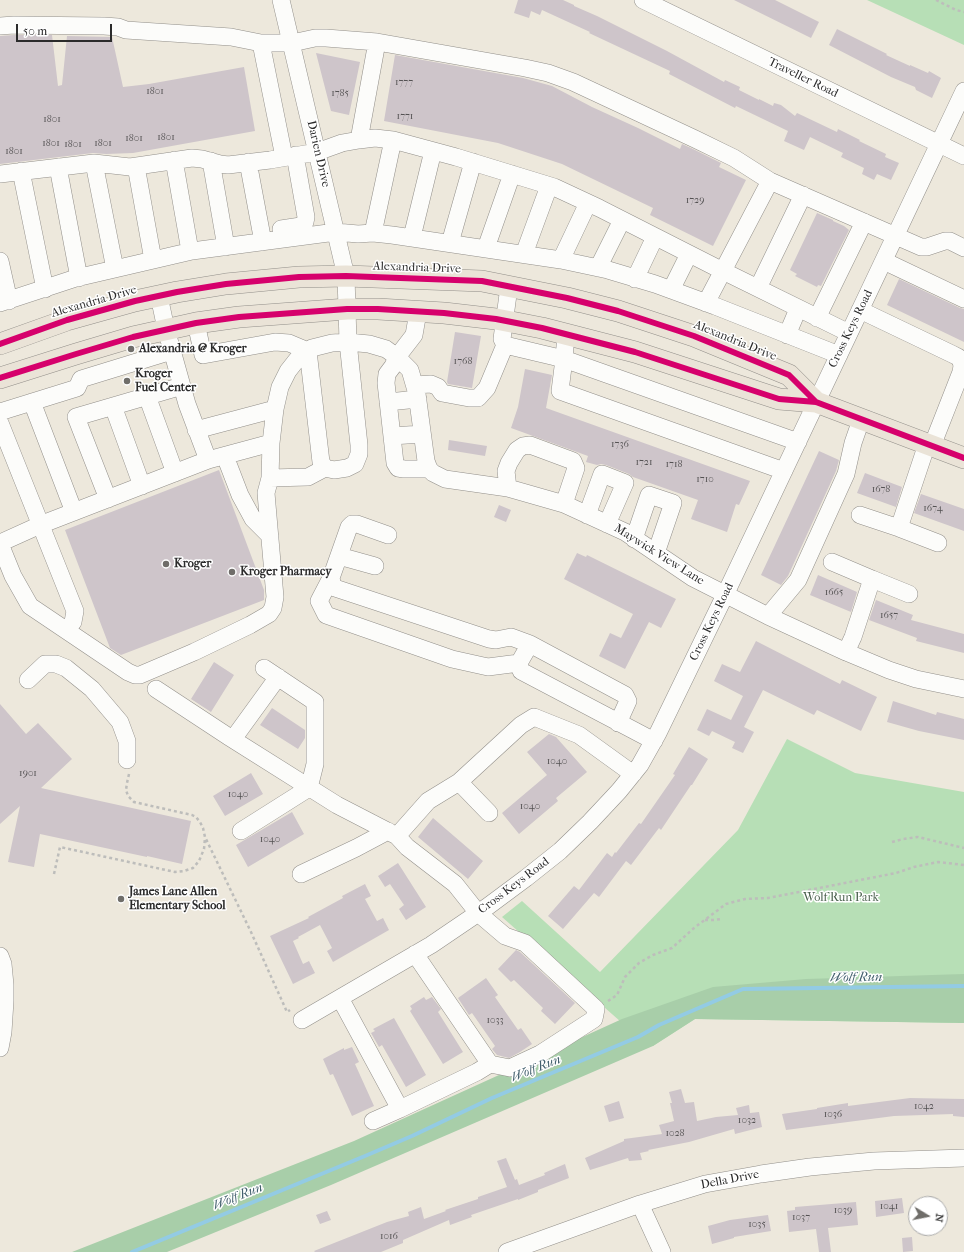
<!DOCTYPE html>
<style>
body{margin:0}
#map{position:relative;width:964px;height:1252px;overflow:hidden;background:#ede8dc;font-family:"IM FELL French Canon",serif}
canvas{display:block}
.north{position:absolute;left:908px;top:1196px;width:40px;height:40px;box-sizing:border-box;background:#fff;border:1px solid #aaa;border-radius:50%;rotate:100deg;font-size:11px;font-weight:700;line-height:16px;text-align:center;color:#2b2b2b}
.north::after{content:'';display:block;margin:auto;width:14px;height:18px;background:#6f6d69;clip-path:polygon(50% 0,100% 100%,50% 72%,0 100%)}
.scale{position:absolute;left:16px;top:24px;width:96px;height:18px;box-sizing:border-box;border:2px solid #2b2b2b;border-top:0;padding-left:5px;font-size:12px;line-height:14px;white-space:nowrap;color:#2b2b2b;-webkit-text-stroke:3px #fff;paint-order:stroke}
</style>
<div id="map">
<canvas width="964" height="1252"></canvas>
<div class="north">N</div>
<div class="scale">50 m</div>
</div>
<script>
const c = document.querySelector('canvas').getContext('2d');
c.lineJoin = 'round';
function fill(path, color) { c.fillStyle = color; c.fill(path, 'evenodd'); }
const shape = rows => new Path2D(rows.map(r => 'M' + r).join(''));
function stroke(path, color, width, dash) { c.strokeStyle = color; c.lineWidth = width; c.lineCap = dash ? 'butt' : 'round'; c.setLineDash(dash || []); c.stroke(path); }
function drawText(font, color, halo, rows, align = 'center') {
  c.font = font + ' "IM FELL French Canon",serif'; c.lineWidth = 3; c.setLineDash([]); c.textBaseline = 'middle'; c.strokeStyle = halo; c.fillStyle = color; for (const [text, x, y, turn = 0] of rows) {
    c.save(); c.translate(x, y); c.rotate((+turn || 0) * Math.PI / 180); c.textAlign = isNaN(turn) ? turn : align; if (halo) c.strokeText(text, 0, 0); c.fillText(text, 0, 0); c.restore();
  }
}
const green = shape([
 [867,0,964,0,964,45],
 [787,739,855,773,964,792,964,1023,695,1019,653,1046,638,1037,502,917,522,901,600,972,738,830]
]);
const forest = shape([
 [964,974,964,1023,695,1019,653,1046,331,1185,167,1252,72,1252,354,1141,622,1019,713,987,806,979]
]);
const stream = shape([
 [132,1252,365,1156,412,1136,492,1098,638,1037,659,1025,743,989,964,986]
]);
const building = shape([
 [518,0,563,0,574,5,574,6,597,16,667,51,724,82,725,80,740,87,739,90,759,100,759,99,773,106,774,103,781,105,795,116,797,113,837,132,838,129,860,140,859,141,886,154,885,157,899,163,891,180,877,174,874,180,862,174,864,168,841,157,843,153,810,137,804,150,784,141,788,131,736,106,735,108,669,74,670,71,589,33,590,32,542,10,540,15,531,11,529,18,514,13],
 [734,0,775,0,819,22,811,38],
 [837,29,887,54,886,55,910,66,910,65,928,73,929,71,941,78,932,98,916,90,915,87,891,77,829,45],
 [14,35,52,35,58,86,62,85,67,36,112,37,123,87,149,84,244,67,255,131,133,153,106,154,93,153,0,164,0,36],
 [316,53,360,62,349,115,331,111],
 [395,55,523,78,552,86,592,107,638,128,680,149,682,144,691,148,721,163,719,167,746,180,713,246,650,215,653,208,562,164,498,143,384,121],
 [817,213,833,220,833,221,844,226,849,230,821,286,818,285,817,287,795,276,797,274,790,270],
 [899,279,960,308,964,309,964,342,887,305],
 [455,332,481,336,472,388,448,384,447,382],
 [525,369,552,375,546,408,750,481,739,505,736,504,727,532,691,519,698,500,633,477,629,474,606,465,601,464,597,465,586,462,588,456,511,428,518,407],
 [449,440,487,446,485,456,448,450],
 [819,451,839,460,836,471,788,576,781,585,761,575],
 [219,470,264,590,264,600,121,655,110,648,65,530],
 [865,473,902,487,896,507,857,493],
 [921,494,964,509,964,531,914,513],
 [499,505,511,510,506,522,494,517],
 [577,553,586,557,587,555,676,599,661,628,649,622,625,669,599,656,610,633,621,638,633,614,564,579],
 [818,575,857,592,851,612,810,595],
 [876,600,913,615,911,620,964,634,964,653,916,641,917,638,869,620],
 [756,641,840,684,842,680,877,697,861,731,817,710,814,715,763,690,744,727,754,732,743,753,732,748,735,742,712,731,709,736,697,730,707,709,731,720,743,696,714,681,722,664,740,672],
 [214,662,234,675,211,712,191,699],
 [893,701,936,715,937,712,964,719,964,740,919,731,887,722],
 [0,704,26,734,38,723,72,759,41,788,191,821,182,864,147,856,147,857,40,834,34,867,8,862,20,806,0,824],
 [272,708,305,730,305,738,298,749,260,725],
 [549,734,556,737,587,772,556,798,558,801,519,834,502,813,547,775,527,752],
 [689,747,708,759,692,785,691,785,661,830,659,828,631,865,626,861,599,897,594,893,563,929,548,916,574,886,579,890,607,853,612,857,615,852,616,853,639,823,641,824,675,775,673,774],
 [251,773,263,794,225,816,213,796],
 [292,812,304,834,248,867,236,845],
 [433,818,483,861,468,879,418,837],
 [398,863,426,907,406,920,399,909,404,905,390,884,385,887,378,876],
 [365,884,371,896,365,899,377,921,383,918,389,930,333,962,327,951,332,948,320,925,298,937,299,938,293,941,303,964,309,961,315,973,293,984,270,936,309,918,308,917,343,898,342,896],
 [516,950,520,952,575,1003,555,1024,541,1011,543,1008,514,980,511,982,498,969],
 [486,978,498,995,495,997,518,1030,521,1028,532,1044,520,1052,509,1058,497,1055,492,1049,495,1046,472,1013,469,1015,458,998],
 [424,997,426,1000,432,997,441,1009,438,1012,463,1052,443,1064,410,1011,412,1009,410,1006],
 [394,1018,426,1075,406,1087,382,1045,379,1047,371,1033,375,1031,373,1029],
 [352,1047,359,1062,355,1064,374,1106,352,1116,333,1074,330,1075,323,1059,344,1048,344,1050],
 [681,1089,685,1103,694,1102,697,1121,716,1117,738,1115,736,1108,749,1105,750,1113,759,1112,762,1127,735,1134,734,1129,689,1142,648,1150,649,1151,640,1153,642,1160,629,1161,628,1158,590,1170,585,1158,624,1141,624,1139,662,1134,659,1125,674,1121,670,1103,672,1103,669,1092],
 [910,1098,964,1099,964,1117,953,1116,953,1114,894,1116,786,1130,782,1114,817,1109,817,1108,848,1103,848,1106],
 [619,1101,624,1118,609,1122,604,1106],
 [506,1158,515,1180,517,1179,519,1185,545,1175,544,1173,565,1164,569,1178,538,1190,538,1192,518,1200,518,1199,471,1215,472,1217,450,1225,449,1220,403,1240,403,1243,381,1252,315,1252,314,1251,387,1222,409,1216,408,1212,421,1207,424,1219,446,1211,445,1210,478,1199,478,1197,507,1187,497,1161],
 [902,1198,904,1213,876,1217,875,1201],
 [856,1202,858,1225,828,1228,831,1252,819,1252,816,1229,789,1232,787,1211,795,1210,795,1207],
 [327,1211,331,1220,320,1224,316,1215],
 [768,1215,771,1231,734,1237,734,1238,712,1244,708,1226,730,1220],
 [912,1237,913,1251,903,1252,902,1238]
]);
const path = shape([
 [936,0,956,10,964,12],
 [129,774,127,783,126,790,128,796,134,802,192,815,196,817,200,822,203,828,205,837,251,932,287,1012,290,1010],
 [892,842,903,839,918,837,964,848],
 [54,874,60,847,175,872,184,871,193,868,199,861,204,849,205,838],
 [705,920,714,920,721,919],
 [608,1001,617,995,625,977,639,963,653,955,672,948,694,928,726,904,745,899,768,898,896,873,914,867,938,862,964,865]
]);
const minor = shape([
 [281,0,346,276,348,342,369,344,386,349,397,357,410,370,417,394,426,461,429,469,433,473,445,479,508,488,564,504,625,532,693,578,768,616,846,652,889,670,916,679,964,689],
 [643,0,964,156],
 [0,26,14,25,104,26,118,27,126,30,231,37,261,43,292,43,315,38,326,38,377,42,525,68,548,73,573,82,695,139,734,158,770,181,921,247,927,247,945,241,950,241,964,248],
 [261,43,284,157],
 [359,140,377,42],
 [174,160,190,251],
 [211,161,226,247],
 [248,162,263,242],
 [94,163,115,269],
 [136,166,153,260],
 [58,167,79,278],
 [21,171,45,289],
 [0,174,94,163,130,167,192,158,202,159,220,164,228,165,270,160,317,152,342,143,359,140,375,138,393,140,456,157,554,187,599,208,723,271,849,333],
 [281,229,301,226,305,222,306,217,295,155],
 [373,233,393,140],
 [412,237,433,151],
 [450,243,473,162],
 [486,248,512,174],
 [524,254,549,186],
 [561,260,588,203],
 [0,261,9,301],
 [884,261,964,299],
 [598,268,622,220],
 [635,279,655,237],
 [509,287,502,339,505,345,564,359,560,391,784,471],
 [758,288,803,195],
 [671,290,689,254],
 [159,296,166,329,187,404,208,460],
 [0,303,76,278,192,251,336,232,358,234,373,233,392,235,561,260,608,270,655,284,715,306,839,355],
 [706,303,770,181],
 [860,310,952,354,958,357,961,361,962,366,961,372,932,446],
 [418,312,414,335,397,357,393,366,387,374,386,383,395,463,398,468,404,469,429,469],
 [817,318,864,222],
 [196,323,203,355,275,342,289,343,308,351,321,462,325,468],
 [566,334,564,359,798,442],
 [787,335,798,309],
 [415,385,431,384,438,387,442,393,469,398,478,398,487,388,505,345],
 [147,396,175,473],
 [32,402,74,512],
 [388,402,418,399],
 [113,406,142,486],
 [0,413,3,411,77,388,81,379,172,351],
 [0,423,75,611,73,622,66,630],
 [196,430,275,409],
 [392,436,422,434],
 [927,444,899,528,938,543],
 [225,456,240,495,253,519,270,536],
 [508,488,506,471,509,463,517,450,523,446,530,445,573,461,576,468,564,504],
 [108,499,76,417,182,386],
 [587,515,602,474,625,483,607,524],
 [860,515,899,528],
 [388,535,357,524,352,524,349,527,331,578,332,583,335,588,489,639,496,640,511,637,530,644,519,663,521,671,654,741],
 [634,539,649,495,673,503,656,553],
 [0,543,40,525,208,460,271,443],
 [0,544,13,576,30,606,128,672,135,675,140,675,194,652,250,625,269,614,273,608,275,597,266,493,270,478,271,443,275,409,280,387,288,371,299,357,312,348,332,343,348,342,359,445,359,454,355,464,347,468,334,470,325,468,308,477,270,478],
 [339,556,375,566],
 [832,562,872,579],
 [331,578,319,601,326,615,452,659,488,667,519,663],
 [768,616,798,580,846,474,853,443,861,420],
 [530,644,625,695,628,701,618,723],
 [846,652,853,637,872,579,909,594],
 [28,680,45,664,56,664,66,668,92,689,120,722,127,741,127,760],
 [156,689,229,737,337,805,397,836],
 [233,739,278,677],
 [459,782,489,813],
 [241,831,309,788,315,764,315,702,264,668],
 [301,874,356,848,388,831],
 [415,954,490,1064,510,1068,540,1054,594,1019,596,1009,525,943,505,936,478,913,455,884,407,847,397,836,428,801,459,782,521,725,534,717,579,735,633,774],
 [0,956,3,964,5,985,5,1001,3,1032,0,1048],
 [340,998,400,1109,373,1121],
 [302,1020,431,945,487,907,526,878,560,851,590,822,619,791,640,765,658,733,725,595,964,91],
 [400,1109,477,1072,490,1064],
 [640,1204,662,1252],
 [507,1252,640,1204,705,1184,761,1174,810,1167,874,1161,964,1158]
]);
const major = shape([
 [0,344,67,320,135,301,177,292,226,284,299,277,346,276,482,281,567,298,618,311,694,336,789,375,816,402],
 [0,378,76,354,133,337,196,323,239,317,347,309,378,309,444,313,496,319,542,328,635,352,779,399,816,402,964,458]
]);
const cycleway = shape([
 [0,344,67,320,135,301,177,292,226,284,299,277,346,276,482,281,567,298,618,311,694,336,789,375,816,402],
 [0,378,76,354,133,337,196,323,239,317,347,309,378,309,444,313,496,319,542,328,635,352,779,399,816,402,964,458]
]);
const markers = [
 [131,349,4,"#6f6d69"],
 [127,381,4,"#6f6d69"],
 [166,564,4,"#6f6d69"],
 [232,572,4,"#6f6d69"],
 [121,899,4,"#6f6d69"]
];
const numberNames = [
 ["1777",404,83],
 ["1801",155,92],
 ["1785",340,94],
 ["1771",405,117],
 ["1801",52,120],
 ["1801",166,138],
 ["1801",134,139],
 ["1801",51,144],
 ["1801",103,144],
 ["1801",73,145],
 ["1801",14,152],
 ["1729",695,201],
 ["1768",463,362],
 ["1736",620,445],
 ["1721",644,463],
 ["1718",674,465],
 ["1710",705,480],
 ["1678",881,490],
 ["1674",933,509],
 ["1665",834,593],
 ["1657",889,616],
 ["1040",557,762],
 ["1901",28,774],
 ["1040",238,795],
 ["1040",530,807],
 ["1040",270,840],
 ["1033",495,1021],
 ["1042",924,1107],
 ["1036",833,1115],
 ["1032",747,1121],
 ["1028",675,1134],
 ["1041",889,1207],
 ["1039",843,1211],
 ["1037",801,1218],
 ["1035",757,1225],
 ["1016",389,1237]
];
const streetNames = [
 ["Traveller Road",803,78,26],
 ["Darien Drive",318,154,77],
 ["Alexandria Drive",417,268,2],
 ["Alexandria Drive",94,302,-16],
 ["Cross Keys Road",851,329,-64],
 ["Alexandria Drive",735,341,22],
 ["Maywick View Lane",659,555,32],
 ["Cross Keys Road",712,622,-64],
 ["Cross Keys Road",514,886,-37],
 ["Della Drive",730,1180,-11]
];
const poiNames = [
 ["Alexandria @ Kroger",139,349],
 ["Kroger",135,374],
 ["Fuel Center",135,388],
 ["Kroger",174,564],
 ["Kroger Pharmacy",240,572],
 ["James Lane Allen",129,892],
 ["Elementary School",129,906]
];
const parkNames = [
 ["Wolf Run Park",841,898]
];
const waterNames = [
 ["Wolf Run",856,978,-1],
 ["Wolf Run",536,1069,-22],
 ["Wolf Run",238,1197,-22]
];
fill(green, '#b7dfb6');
fill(forest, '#a8cea9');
stroke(stream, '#93cbe4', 4);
fill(building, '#cec5ca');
stroke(minor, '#928f8a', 18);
stroke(major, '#928f8a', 22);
stroke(path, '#bdbdbb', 2.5, [3, 3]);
stroke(minor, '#fcfcfa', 17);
stroke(major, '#eae3d7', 21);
stroke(cycleway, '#d6006c', 6);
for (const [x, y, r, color] of markers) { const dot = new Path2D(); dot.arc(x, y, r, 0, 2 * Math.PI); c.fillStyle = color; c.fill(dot); stroke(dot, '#fff', 1.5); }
drawText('10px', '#545253', null, numberNames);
drawText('12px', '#2b2b2b', '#fff', streetNames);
drawText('bold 12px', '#2b2b2b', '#fff', poiNames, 'left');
drawText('12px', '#485f4b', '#fff', parkNames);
drawText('italic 13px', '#425f6d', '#fff', waterNames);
</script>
